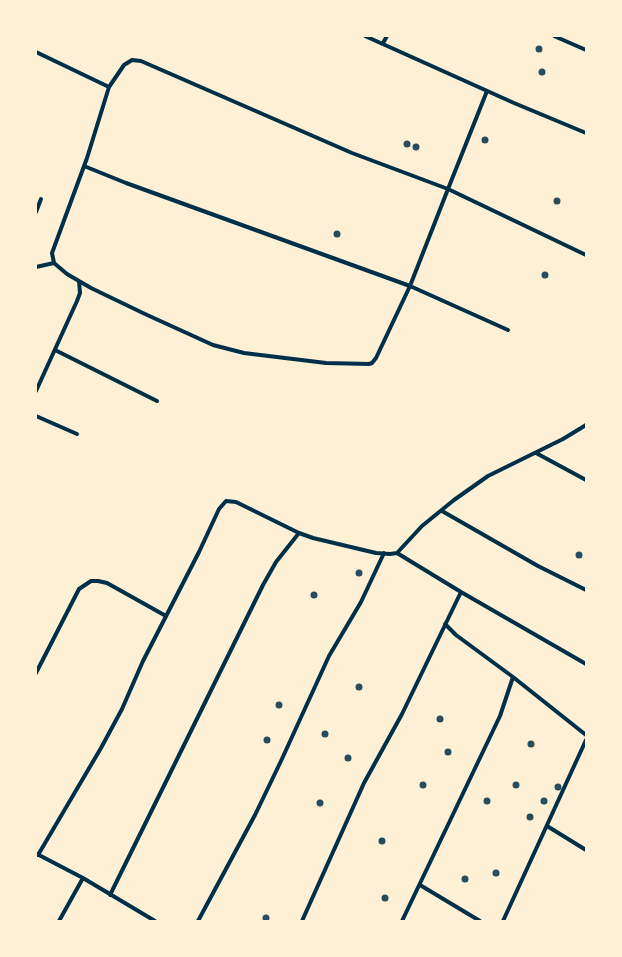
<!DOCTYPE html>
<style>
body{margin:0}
#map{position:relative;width:622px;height:957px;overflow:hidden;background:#fdf0d5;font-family:"Noto Serif",serif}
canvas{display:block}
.frame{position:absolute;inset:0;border:37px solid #fdf0d5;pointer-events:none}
</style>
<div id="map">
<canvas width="622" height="957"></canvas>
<div class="frame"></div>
</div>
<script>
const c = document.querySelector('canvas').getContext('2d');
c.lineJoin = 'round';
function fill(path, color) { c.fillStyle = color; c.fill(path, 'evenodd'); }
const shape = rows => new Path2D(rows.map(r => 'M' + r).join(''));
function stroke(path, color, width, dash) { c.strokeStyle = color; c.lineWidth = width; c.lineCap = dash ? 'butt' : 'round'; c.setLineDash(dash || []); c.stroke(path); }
const building = shape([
 '535.5 49a3.5 3.5 0 1 1 7 0a3.5 3.5 0 1 1-7 0Z',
 '538.5 72a3.5 3.5 0 1 1 7 0a3.5 3.5 0 1 1-7 0Z',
 '481.5 140a3.5 3.5 0 1 1 7 0a3.5 3.5 0 1 1-7 0Z',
 '403.5 144a3.5 3.5 0 1 1 7 0a3.5 3.5 0 1 1-7 0Z',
 '412.5 147a3.5 3.5 0 1 1 7 0a3.5 3.5 0 1 1-7 0Z',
 '553.5 201a3.5 3.5 0 1 1 7 0a3.5 3.5 0 1 1-7 0Z',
 '333.5 234a3.5 3.5 0 1 1 7 0a3.5 3.5 0 1 1-7 0Z',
 '541.5 275a3.5 3.5 0 1 1 7 0a3.5 3.5 0 1 1-7 0Z',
 '575.5 555a3.5 3.5 0 1 1 7 0a3.5 3.5 0 1 1-7 0Z',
 '355.5 573a3.5 3.5 0 1 1 7 0a3.5 3.5 0 1 1-7 0Z',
 '310.5 595a3.5 3.5 0 1 1 7 0a3.5 3.5 0 1 1-7 0Z',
 '355.5 687a3.5 3.5 0 1 1 7 0a3.5 3.5 0 1 1-7 0Z',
 '275.5 705a3.5 3.5 0 1 1 7 0a3.5 3.5 0 1 1-7 0Z',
 '436.5 719a3.5 3.5 0 1 1 7 0a3.5 3.5 0 1 1-7 0Z',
 '321.5 734a3.5 3.5 0 1 1 7 0a3.5 3.5 0 1 1-7 0Z',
 '263.5 740a3.5 3.5 0 1 1 7 0a3.5 3.5 0 1 1-7 0Z',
 '527.5 744a3.5 3.5 0 1 1 7 0a3.5 3.5 0 1 1-7 0Z',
 '444.5 752a3.5 3.5 0 1 1 7 0a3.5 3.5 0 1 1-7 0Z',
 '344.5 758a3.5 3.5 0 1 1 7 0a3.5 3.5 0 1 1-7 0Z',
 '512.5 785a3.5 3.5 0 1 1 7 0a3.5 3.5 0 1 1-7 0Z',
 '419.5 785a3.5 3.5 0 1 1 7 0a3.5 3.5 0 1 1-7 0Z',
 '554.5 787a3.5 3.5 0 1 1 7 0a3.5 3.5 0 1 1-7 0Z',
 '483.5 801a3.5 3.5 0 1 1 7 0a3.5 3.5 0 1 1-7 0Z',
 '540.5 801a3.5 3.5 0 1 1 7 0a3.5 3.5 0 1 1-7 0Z',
 '316.5 803a3.5 3.5 0 1 1 7 0a3.5 3.5 0 1 1-7 0Z',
 '526.5 817a3.5 3.5 0 1 1 7 0a3.5 3.5 0 1 1-7 0Z',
 '378.5 841a3.5 3.5 0 1 1 7 0a3.5 3.5 0 1 1-7 0Z',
 '492.5 873a3.5 3.5 0 1 1 7 0a3.5 3.5 0 1 1-7 0Z',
 '461.5 879a3.5 3.5 0 1 1 7 0a3.5 3.5 0 1 1-7 0Z',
 '381.5 898a3.5 3.5 0 1 1 7 0a3.5 3.5 0 1 1-7 0Z',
 '262.5 918a3.5 3.5 0 1 1 7 0a3.5 3.5 0 1 1-7 0Z'
]);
const minor = shape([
 [365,36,514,103,586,133],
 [554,36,586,50],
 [383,43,387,36],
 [36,52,109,87],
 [487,91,448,189,410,286,376,358,372,363,369,364,326,363,244,353,213,345,145,314,91,288,67,274,54,263,52,253,87,158,109,87,124,65,132,60,141,61,352,153,448,189,586,255],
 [84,166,126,183,410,286,508,330],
 [36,212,41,199],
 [36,267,54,263],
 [55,350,157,401],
 [36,391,77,301,80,293,79,281],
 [36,416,77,434],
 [536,453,586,480],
 [442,511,538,566,586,590],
 [397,553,461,592,586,664],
 [36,673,79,589,91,581,98,581,107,583,166,616],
 [513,677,586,735],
 [547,826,586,850],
 [37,854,83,878,155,921],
 [38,855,101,748,122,709,143,661,199,552,219,509,226,501,236,502,299,533],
 [420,885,480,921],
 [110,895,263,585,276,562,299,533,313,538,376,553,390,554,397,553,422,526,454,500,488,476,563,439,586,425],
 [59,921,83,878],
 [198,921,255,815,281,761,329,656,361,602,384,553],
 [302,921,364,783,402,714,461,592],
 [402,921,500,716,513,677,456,635,445,624],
 [503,921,586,740]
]);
fill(building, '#264d5e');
stroke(minor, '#003049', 4);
</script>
